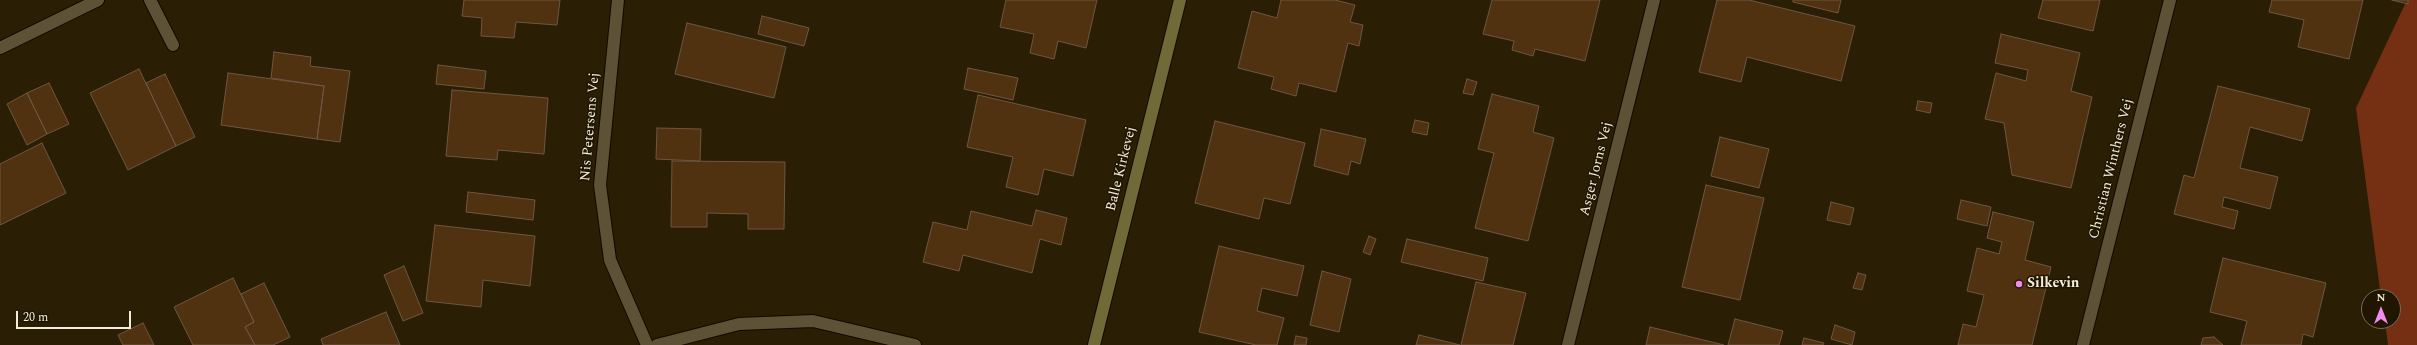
<!DOCTYPE html>
<style>
body{margin:0}
#map{position:relative;width:2417px;height:345px;overflow:hidden;background:#2a1f05;font-family:Spectral,serif}
canvas{display:block}
.north{position:absolute;left:2361px;top:289px;width:40px;height:40px;box-sizing:border-box;background:#201600;border:1px solid #746c58;border-radius:50%;rotate:0deg;font-size:11px;font-weight:700;line-height:16px;text-align:center;color:#f3ecdc}
.north::after{content:'';display:block;margin:auto;width:14px;height:18px;background:#f489f0;clip-path:polygon(50% 0,100% 100%,50% 72%,0 100%)}
.scale{position:absolute;left:16px;top:311px;width:115px;height:18px;box-sizing:border-box;border:2px solid #f3ecdc;border-top:0;padding-left:5px;font-size:12px;line-height:14px;white-space:nowrap;color:#f3ecdc;-webkit-text-stroke:3px #201600;paint-order:stroke}
</style>
<div id="map">
<canvas width="2417" height="345"></canvas>
<div class="north">N</div>
<div class="scale">20 m</div>
</div>
<script>
const c = document.querySelector('canvas').getContext('2d');
c.lineJoin = 'round';
function fill(path, color) { c.fillStyle = color; c.fill(path, 'evenodd'); }
const shape = rows => new Path2D(rows.map(r => 'M' + r).join(''));
function stroke(path, color, width, dash) { c.strokeStyle = color; c.lineWidth = width; c.lineCap = dash ? 'butt' : 'round'; c.setLineDash(dash || []); c.stroke(path); }
function drawText(font, color, halo, rows, align = 'center') {
  c.font = font + ' Spectral,serif'; c.lineWidth = 3; c.setLineDash([]); c.textBaseline = 'middle'; c.strokeStyle = halo; c.fillStyle = color; for (const [text, x, y, turn = 0] of rows) {
    c.save(); c.translate(x, y); c.rotate((+turn || 0) * Math.PI / 180); c.textAlign = isNaN(turn) ? turn : align; if (halo) c.strokeText(text, 0, 0); c.fillText(text, 0, 0); c.restore();
  }
}
const forest = shape([
 [2407,0,2417,0,2417,345,2388,345,2385,321,2393,321,2393,297,2381,297,2356,108]
]);
const building = shape([
 [464,0,560,0,557,25,516,22,514,38,481,36,482,18,462,16,464,0],
 [1006,0,1097,0,1086,48,1058,41,1054,59,1030,53,1034,34,1000,27,1006,0],
 [1281,0,1335,0,1355,5,1350,22,1363,25,1359,46,1348,43,1336,92,1299,83,1296,96,1271,89,1274,77,1238,68,1252,11,1277,18,1281,0],
 [1492,0,1600,0,1585,61,1535,49,1533,56,1512,50,1514,41,1483,34,1492,0],
 [1717,0,1749,0,1855,26,1841,81,1747,57,1741,82,1699,72,1717,0],
 [1793,0,1841,0,1838,13,1793,2,1793,0],
 [2043,0,2100,0,2093,31,2038,18,2043,0],
 [2272,0,2363,0,2349,59,2298,47,2304,20,2269,12,2272,0],
 [2392,0,2408,0,2408,4,2392,0],
 [762,16,809,28,804,46,758,34,762,16],
 [687,23,786,47,774,98,675,74,687,23],
 [2001,34,2080,53,2071,91,2092,97,2071,188,2012,175,2004,123,1985,119,1996,73,2026,81,2028,70,1995,63,2001,34],
 [274,52,311,57,310,66,350,71,340,142,317,139,324,86,271,78,274,52],
 [438,65,486,71,484,89,436,84,438,65],
 [968,68,1018,78,1013,100,964,89,968,68],
 [139,69,176,146,128,170,90,93,139,69],
 [228,73,324,86,317,139,221,125,228,73],
 [165,74,195,137,176,146,146,83,165,74],
 [1467,79,1477,82,1473,95,1463,93,1467,79],
 [49,83,69,124,47,134,27,93,49,83],
 [2218,86,2310,109,2302,141,2250,127,2240,168,2278,177,2270,209,2224,197,2222,207,2238,211,2234,229,2174,214,2184,175,2194,178,2218,86],
 [452,90,548,98,544,154,498,150,497,160,446,156,452,90],
 [27,93,47,134,27,145,7,104,27,93],
 [1492,94,1539,106,1533,132,1554,138,1528,241,1475,228,1494,153,1478,149,1492,94],
 [978,95,1086,120,1073,176,1044,169,1038,195,1006,187,1013,157,967,147,978,95],
 [1918,101,1932,103,1930,113,1916,110,1918,101],
 [1415,120,1429,123,1427,135,1412,132,1415,120],
 [1215,121,1305,143,1290,204,1264,198,1259,219,1195,203,1215,121],
 [657,128,701,129,700,161,656,159,657,128],
 [1321,129,1366,139,1360,164,1351,161,1348,175,1314,166,1321,129],
 [1720,137,1769,149,1759,188,1711,176,1720,137],
 [42,143,66,193,0,225,0,164,42,143],
 [672,161,785,162,784,229,748,229,748,214,707,213,707,227,671,227,672,161],
 [1706,185,1764,198,1740,300,1682,287,1706,185],
 [468,192,535,200,533,220,466,212,468,192],
 [1961,200,1991,207,1987,226,1957,219,1961,200],
 [1831,202,1854,208,1850,225,1827,220,1831,202],
 [1036,210,1067,218,1061,245,1040,239,1032,273,963,255,959,271,923,262,933,222,967,230,971,211,1032,226,1036,210],
 [1993,212,2034,222,2025,260,2051,267,2032,345,1958,345,1963,324,1976,327,1984,295,1967,291,1977,248,1999,254,2002,242,1987,238,1993,212],
 [435,225,535,236,530,286,483,280,481,307,426,301,435,225],
 [1369,236,1376,239,1370,255,1363,252,1369,236],
 [1407,239,1488,258,1483,281,1401,262,1407,239],
 [1219,246,1304,266,1297,296,1262,288,1257,311,1284,318,1277,345,1256,345,1199,332,1219,246],
 [2223,258,2326,283,2313,337,2303,334,2301,345,2241,345,2247,321,2210,312,2223,258],
 [404,266,423,313,403,321,384,275,404,266],
 [1322,271,1351,279,1339,332,1310,325,1322,271],
 [1858,273,1866,275,1862,290,1853,288,1858,273],
 [233,278,254,322,245,327,255,345,193,345,174,307,233,278],
 [1476,282,1526,293,1513,345,1461,345,1476,282],
 [264,283,290,337,273,345,255,345,245,327,254,322,241,294,264,283],
 [386,312,400,345,323,345,321,339,386,312],
 [1735,319,1783,331,1779,345,1728,345,1735,319],
 [143,323,154,345,123,345,118,335,143,323],
 [1835,325,1855,332,1852,345,1831,339,1835,325],
 [1650,327,1724,345,1646,345,1650,327],
 [1419,335,1460,345,1416,345,1419,335],
 [1296,336,1307,338,1306,345,1294,345,1296,336],
 [2214,337,2223,345,2201,345,2203,338,2214,337],
 [1804,338,1824,343,1823,345,1802,345,1804,338]
]);
const street = shape([
 [150,0,173,45],
 [618,0,600,185,610,260,647,345],
 [0,48,98,0],
 [657,345,739,324,813,321,915,345],
 [1568,345,1654,0],
 [2083,345,2170,0]
]);
const secondary = shape([
 [1094,345,1180,0]
]);
const markers = [
 [2019,284,4,"#f489f0"]
];
const streetNames = [
 ["Nis Petersens Vej",591,127,-85],
 ["Balle Kirkevej",1122,169,-76],
 ["Asger Jorns Vej",1597,169,-76],
 ["Christian Winthers Vej",2112,169,-76]
];
const poiNames = [
 ["Silkevin",2027,284]
];
fill(forest, '#752f13');
fill(building, '#503110');
stroke(building, '#6e5742', 1);
stroke(street, '#120900', 14);
stroke(secondary, '#120900', 14);
stroke(street, '#5d5136', 12);
stroke(secondary, '#706938', 12);
for (const [x, y, r, color] of markers) { const dot = new Path2D(); dot.arc(x, y, r, 0, 2 * Math.PI); c.fillStyle = color; c.fill(dot); stroke(dot, '#201600', 1.5); }
drawText('14px', '#f3ecdc', '#201600', streetNames);
drawText('bold 14px', '#f3ecdc', '#201600', poiNames, 'left');
</script>
